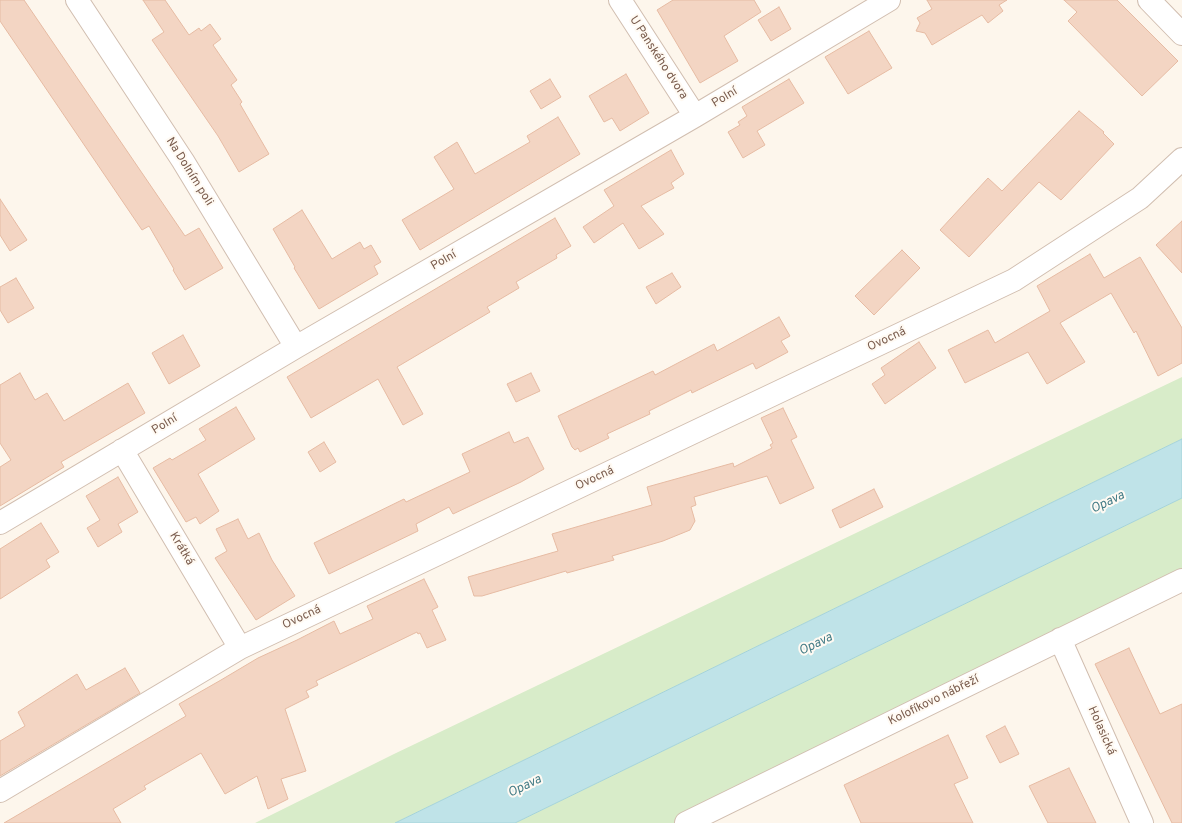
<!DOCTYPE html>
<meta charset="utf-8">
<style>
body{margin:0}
canvas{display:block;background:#fdf6ec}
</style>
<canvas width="1182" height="823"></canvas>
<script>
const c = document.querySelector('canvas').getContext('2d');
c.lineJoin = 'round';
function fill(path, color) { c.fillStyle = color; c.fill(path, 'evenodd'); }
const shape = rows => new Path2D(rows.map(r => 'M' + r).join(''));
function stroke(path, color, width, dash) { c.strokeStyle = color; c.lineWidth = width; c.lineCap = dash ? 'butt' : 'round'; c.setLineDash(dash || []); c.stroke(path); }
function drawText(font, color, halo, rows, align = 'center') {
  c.font = font + ' Overpass,sans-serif'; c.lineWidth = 4; c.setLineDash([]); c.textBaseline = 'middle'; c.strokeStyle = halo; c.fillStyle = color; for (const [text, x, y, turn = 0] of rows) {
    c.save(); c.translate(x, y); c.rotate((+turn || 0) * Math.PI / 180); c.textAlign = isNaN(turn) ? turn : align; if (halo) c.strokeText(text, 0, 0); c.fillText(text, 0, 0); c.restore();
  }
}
const green = shape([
 [1182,377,1182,439,395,823,255,823,394,754],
 [1182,498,1182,584,704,823,515,823]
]);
const water = shape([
 [1182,439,1182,498,515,823,395,823,1182,439]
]);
const building = shape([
 [0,0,24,0,185,236,199,228,223,268,185,290,173,270,174,269,149,226,142,230,0,21,0,0],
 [143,0,165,0,189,35,199,28,201,31,210,24,221,39,213,45,237,80,231,85,242,102,240,104,269,154,239,172,218,136,152,40,164,32,143,0],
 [673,0,754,0,761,12,724,36,738,61,700,83,657,10,673,0],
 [927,0,1007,0,999,5,1003,11,988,23,982,15,932,45,925,33,916,31,920,23,917,18,932,9,927,0],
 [1064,0,1117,0,1178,61,1142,96,1068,21,1077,12,1064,0],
 [779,7,791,29,771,41,758,20,779,7],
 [869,31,892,68,848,94,825,57,869,31],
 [626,74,649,113,620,131,612,118,604,122,589,96,626,74],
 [550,79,561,97,541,109,530,91,550,79],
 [789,79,804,103,757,131,765,145,743,158,728,132,740,125,738,122,747,116,742,107,789,79],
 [1079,111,1104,132,1103,133,1114,144,1061,200,1039,182,969,257,940,230,988,178,1002,191,1079,111],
 [558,117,580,154,420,250,402,220,454,189,434,157,457,142,475,174,530,142,527,136,558,117],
 [671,150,684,174,671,183,674,188,641,206,664,234,639,249,623,223,594,243,583,227,614,206,604,190,671,150],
 [0,199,27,240,10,251,0,235,0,199],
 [302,210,332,259,360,242,364,249,371,245,381,262,374,266,378,274,319,309,294,268,295,267,273,229,302,210],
 [555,218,571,246,556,255,557,258,516,282,519,288,487,307,490,312,397,367,423,414,403,425,378,379,311,418,287,377,555,218],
 [1182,221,1182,273,1156,245,1182,221],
 [902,250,920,268,874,315,855,296,902,250],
 [1090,254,1104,278,1140,257,1182,328,1182,363,1158,376,1136,331,1134,333,1111,293,1060,323,1085,362,1047,384,1028,352,965,383,948,350,988,330,995,343,1050,311,1037,286,1090,254],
 [672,273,681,287,656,304,646,287,672,273],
 [16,278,34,308,8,323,0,310,0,287,16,278],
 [779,317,790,336,781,341,788,352,756,369,753,363,692,393,691,390,649,411,650,414,607,434,609,438,580,452,578,448,575,450,572,447,558,416,653,371,655,375,714,344,717,351,779,317],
 [183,335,200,366,169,384,152,353,183,335],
 [919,342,936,368,885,404,872,384,885,375,881,368,919,342],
 [20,373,35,400,47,393,64,421,128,383,145,413,61,462,64,467,0,506,0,467,11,460,0,443,0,385,20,373],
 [531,373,540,391,516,402,507,384,531,373],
 [236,407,255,439,198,474,219,511,200,524,196,517,186,522,153,468,170,458,172,460,206,440,199,429,236,407],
 [783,408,797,437,791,440,814,488,780,504,767,476,694,497,696,505,691,507,695,521,690,530,663,541,612,556,614,560,567,573,566,571,482,596,474,596,468,577,558,551,552,534,652,505,647,487,733,463,734,467,772,448,770,445,773,443,761,418,783,408],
 [509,432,514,443,528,437,544,469,521,482,453,514,449,507,416,524,418,531,329,574,314,543,404,499,406,502,470,472,462,454,509,432],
 [324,442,336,462,320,472,308,452,324,442],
 [118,477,138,512,118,524,122,532,98,547,87,528,100,520,86,496,118,477],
 [874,489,883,507,840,528,832,510,874,489],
 [238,519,248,539,259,533,272,560,295,596,256,620,215,558,227,551,216,529,238,519],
 [41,523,59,552,46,560,50,567,0,599,0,549,41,523],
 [424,579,438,607,432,610,446,640,427,648,420,633,418,634,417,632,316,681,318,685,306,691,309,697,285,709,306,771,281,779,288,799,268,809,257,776,225,794,201,753,144,786,146,789,113,809,121,823,4,823,186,716,179,704,221,680,258,658,297,640,334,621,340,634,373,619,367,606,424,579],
 [1129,648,1160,714,1182,704,1182,823,1172,823,1095,664,1129,648],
 [125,668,140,693,0,776,0,741,25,726,18,712,77,674,86,690,125,668],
 [1005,726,1019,754,1000,763,986,736,1005,726],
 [948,735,968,778,954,784,973,823,861,823,844,785,948,735],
 [1069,768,1096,823,1048,823,1029,786,1069,768]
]);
const minor = shape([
 [77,0,183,161,296,347],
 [620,0,695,116],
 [1149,0,1182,34],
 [122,450,240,648],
 [0,523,296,347,695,116,889,0],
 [1060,639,1142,823],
 [0,791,240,648,1014,280,1140,198,1182,159],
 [686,823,1182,580]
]);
const streetNames = [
 ["U Panského dvora",658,58,57],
 ["Polní",725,98,-31],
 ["Na Dolním poli",189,172,58],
 ["Polní",444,261,-30],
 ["Ovocná",887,340,-25],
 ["Polní",165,425,-31],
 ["Ovocná",595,479,-25],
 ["Krátká",181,549,59],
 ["Ovocná",302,618,-25],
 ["Kolofíkovo nábřeží",934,701,-26],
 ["Holasická",1101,731,66]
];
const waterNames = [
 ["Opava",1108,503,-26],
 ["Opava",816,645,-26],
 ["Opava",525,787,-26]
];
fill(green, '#d8ecc9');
fill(water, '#bfe3e8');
stroke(water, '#a5d3da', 1);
fill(building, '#f3d5c3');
stroke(building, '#e6bba3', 1);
stroke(minor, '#d1beb0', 24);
stroke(minor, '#fff', 22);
drawText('12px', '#7a5c4d', '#fffaf3', streetNames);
drawText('italic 13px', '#437c86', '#fffaf3', waterNames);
</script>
